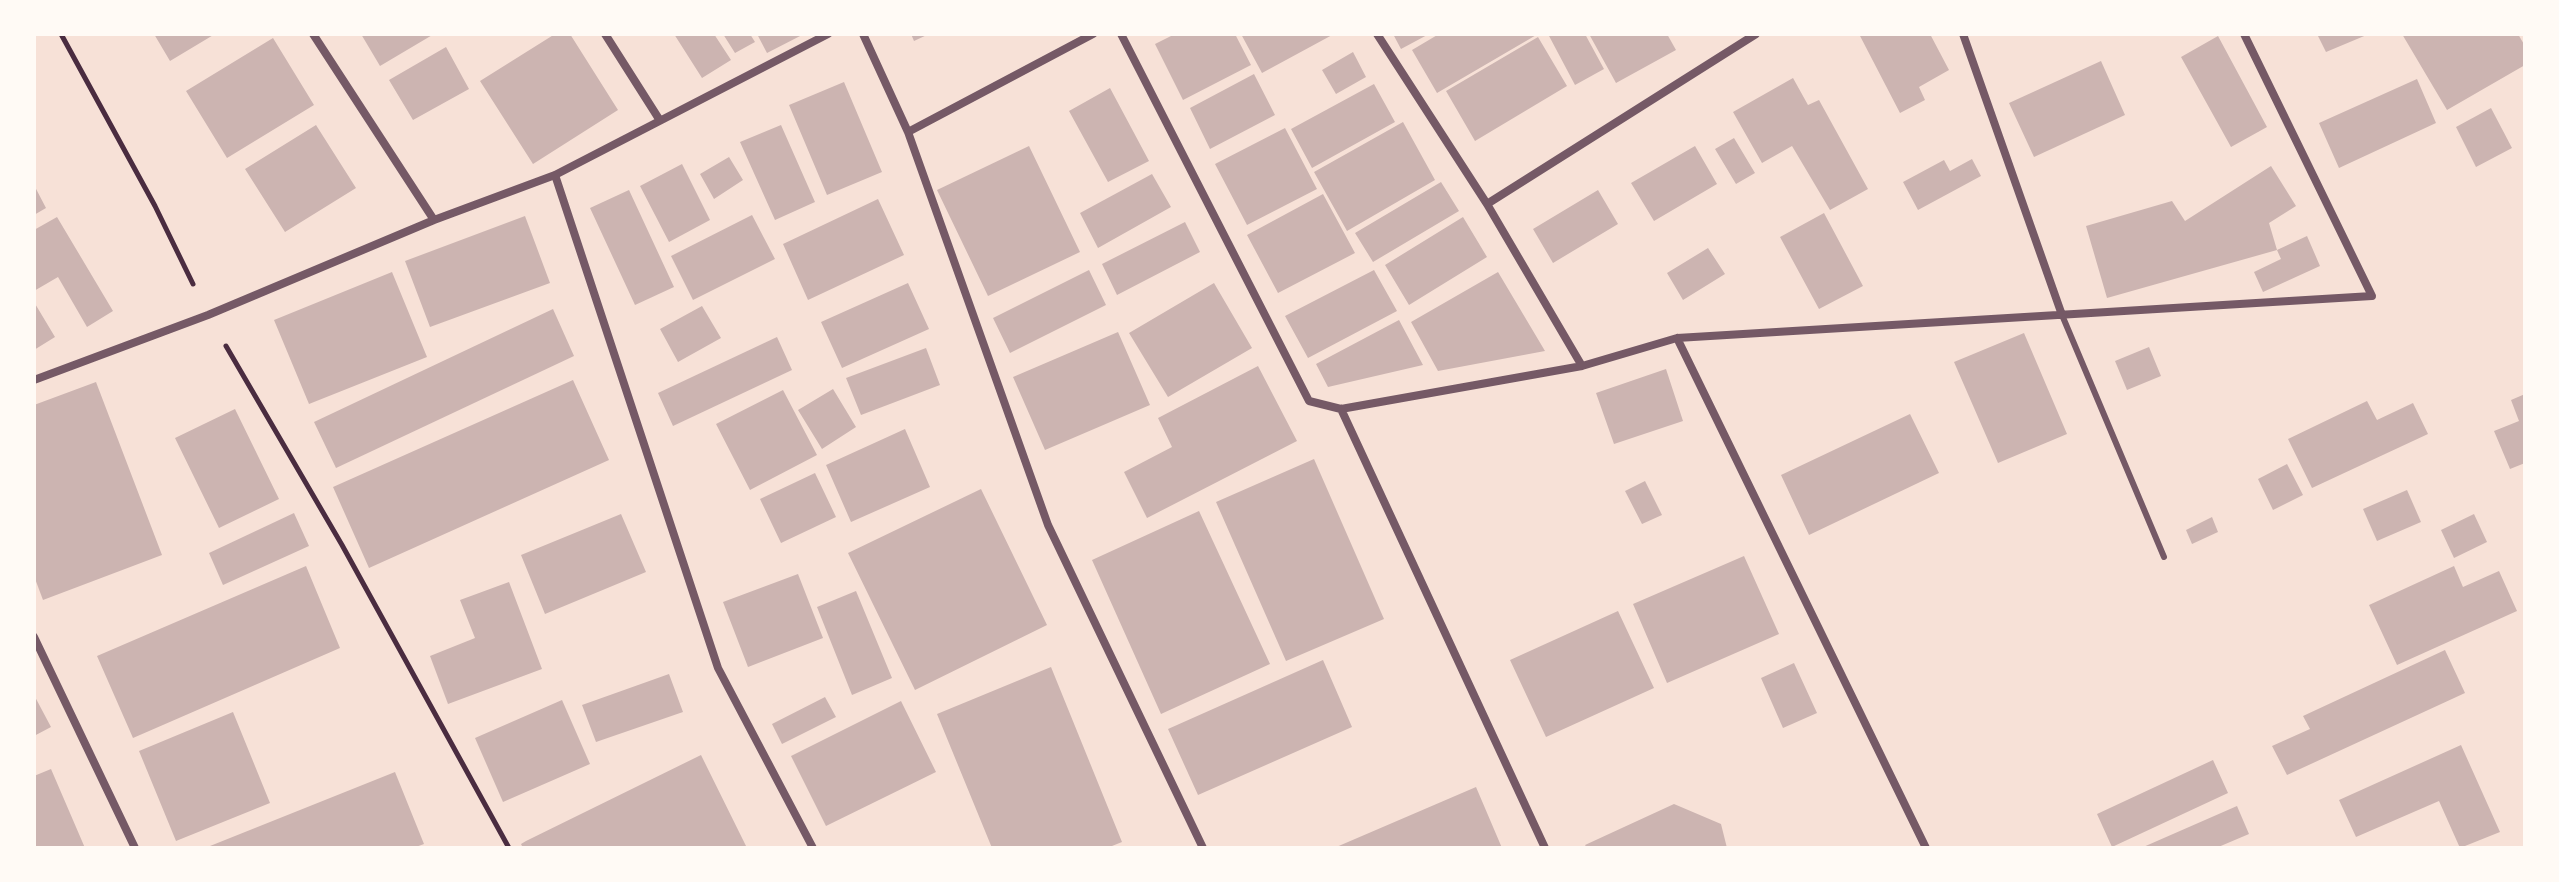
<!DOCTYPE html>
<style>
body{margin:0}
#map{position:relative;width:2559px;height:882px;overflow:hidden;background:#f7e1d7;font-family:Jost,sans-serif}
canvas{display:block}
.frame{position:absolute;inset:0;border:36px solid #fffaf5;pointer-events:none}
</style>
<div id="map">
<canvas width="2559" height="882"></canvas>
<div class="frame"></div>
</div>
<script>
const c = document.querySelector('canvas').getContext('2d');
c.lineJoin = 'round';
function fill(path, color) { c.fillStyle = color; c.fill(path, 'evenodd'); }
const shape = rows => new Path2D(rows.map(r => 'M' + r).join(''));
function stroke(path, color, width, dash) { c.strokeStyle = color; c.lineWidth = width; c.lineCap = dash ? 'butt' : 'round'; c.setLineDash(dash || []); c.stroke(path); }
const building = shape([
 [154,34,215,34,170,61],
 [361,34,434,34,380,66],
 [555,34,570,34,618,110,533,164,480,81],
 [674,34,714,34,731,60,702,78],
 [723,34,750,34,755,42,735,53],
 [757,34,804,34,767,53],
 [911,34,929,34,914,41],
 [1175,34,1235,34,1251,65,1183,100,1155,44],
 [1241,34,1334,34,1262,73],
 [1393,34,1429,34,1401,49],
 [1439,34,1538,34,1437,93,1412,50],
 [1548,34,1585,34,1604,69,1575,85],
 [1589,34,1667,34,1676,50,1616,83],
 [1859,34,1930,34,1949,70,1919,87,1925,100,1900,113],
 [2317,34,2369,34,2326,52],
 [2402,34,2518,34,2525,46,2525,65,2447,110],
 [2218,36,2267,127,2231,147,2181,57],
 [1538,37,1567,86,1475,141,1446,91],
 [273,38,314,105,227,158,186,91],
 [446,47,469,89,413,120,389,80],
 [1353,52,1366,77,1336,94,1322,70],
 [2101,61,2125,115,2034,157,2009,103],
 [1254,74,1275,115,1210,149,1190,108],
 [1793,78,1808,105,1819,100,1868,189,1830,210,1792,146,1762,163,1733,112],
 [2417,79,2436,123,2339,168,2319,123],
 [844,82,882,172,827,195,789,105],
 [1374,84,1395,122,1312,168,1291,129],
 [1110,88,1149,161,1108,182,1069,111],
 [2491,108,2512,148,2476,167,2456,127],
 [1403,122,1435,180,1347,231,1314,172],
 [316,125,356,188,285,232,245,169],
 [781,125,815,202,775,220,740,142],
 [1285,128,1317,189,1247,225,1215,164],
 [1734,138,1755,173,1736,184,1715,149],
 [1029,146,1080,252,988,296,937,190],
 [1695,146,1717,184,1654,221,1631,183],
 [729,157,743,180,714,199,700,174],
 [1972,159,1981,176,1918,210,1903,182,1944,160,1950,171],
 [682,164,710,220,669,242,640,186],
 [2271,166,2296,206,2269,223,2277,250,2107,298,2086,226,2172,201,2185,221],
 [1152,174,1171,207,1098,248,1080,213],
 [1441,182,1459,211,1373,262,1355,233],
 [34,185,46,208,34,215],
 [629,190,674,287,635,305,590,208],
 [1598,190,1618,224,1553,263,1533,229],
 [1323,194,1355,253,1278,293,1247,235],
 [878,199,904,255,808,300,783,244],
 [1824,213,1863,286,1819,309,1780,237],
 [752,215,775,259,693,300,671,256],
 [525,216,550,283,430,327,405,261],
 [57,217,113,311,87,327,58,277,34,291,34,230],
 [1463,217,1487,257,1409,305,1385,265],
 [1185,222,1200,252,1117,295,1102,264],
 [2307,236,2320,266,2263,292,2254,272,2281,259,2277,250],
 [1708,248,1725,274,1683,300,1667,273],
 [1089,270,1106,305,1010,353,993,318],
 [1374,270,1397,311,1308,358,1285,316],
 [392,272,427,357,309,404,274,320],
 [1498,272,1545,351,1438,371,1411,322],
 [908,283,929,329,842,368,821,322],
 [1214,283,1252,348,1168,397,1129,333],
 [34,302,55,337,34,350],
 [702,306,721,338,678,362,660,329],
 [553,309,574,356,336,468,314,422],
 [1399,320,1423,365,1328,387,1316,364],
 [1118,332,1150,405,1045,450,1013,377],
 [2024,333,2067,434,1998,463,1954,362],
 [777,337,792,370,673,426,658,393],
 [2149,347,2161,376,2127,390,2115,361],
 [926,348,940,385,861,415,846,378],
 [1258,366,1297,441,1147,518,1124,472,1172,447,1158,418],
 [1666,369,1683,421,1614,444,1596,393],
 [573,380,609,460,369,568,333,487],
 [96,382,162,555,43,600,34,576,34,405],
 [833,389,856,427,822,449,798,410],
 [783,390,817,455,750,490,716,424],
 [2525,394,2525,463,2510,469,2494,431,2519,421,2511,400],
 [2367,401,2377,420,2413,403,2428,434,2312,488,2288,439],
 [235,409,279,499,219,528,175,438],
 [1910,414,1939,473,1809,535,1781,475],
 [905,429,930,487,851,522,826,465],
 [1314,459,1384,619,1286,661,1216,502],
 [2287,464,2303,495,2273,510,2258,479],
 [815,473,836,517,781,543,760,499],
 [1645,481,1662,515,1642,524,1625,491],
 [981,489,1047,625,915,690,848,553],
 [2407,490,2421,522,2377,541,2363,509],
 [1199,511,1270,664,1161,714,1092,560],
 [294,513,309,546,223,585,209,553],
 [621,514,646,572,545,614,521,555],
 [2474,514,2487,542,2454,558,2441,530],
 [2212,517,2218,532,2192,544,2186,530],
 [1744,556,1779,634,1667,683,1633,604],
 [306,566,340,648,133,738,97,656],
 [2454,566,2463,587,2499,571,2517,611,2397,665,2369,605],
 [798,574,823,638,748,667,723,602],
 [509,582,542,669,448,704,430,656,475,638,460,600],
 [856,591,892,678,852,695,817,607],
 [1618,611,1654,688,1546,737,1510,660],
 [2445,650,2465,693,2287,775,2272,746,2310,729,2303,716],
 [1323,660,1352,727,1198,795,1168,729],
 [1794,663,1817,713,1783,728,1761,678],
 [1051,667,1122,842,1107,848,992,848,937,714],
 [669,674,683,712,596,742,582,705],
 [34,695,51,727,34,736],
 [825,697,836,717,782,744,772,724],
 [562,700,590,764,503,802,475,738],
 [901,701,936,772,826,826,791,756],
 [233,712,270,803,176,841,139,751],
 [2461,745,2500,832,2460,848,2439,801,2356,837,2339,800],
 [701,755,747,848,523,848,521,844,526,841],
 [2213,760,2228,793,2112,847,2097,814],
 [51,769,85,848,34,848,34,776],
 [395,772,424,844,413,848,205,848],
 [1476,787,1502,848,1334,848],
 [1674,804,1721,824,1727,848,1587,848,1585,845],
 [2237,806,2249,834,2216,848,2141,848]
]);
const path = shape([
 [61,34,155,206,193,284],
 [226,346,342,545,509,848]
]);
const service = shape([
 [2062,315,2164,557]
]);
const minor = shape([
 [313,34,434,220],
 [605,34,659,119],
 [863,34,908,132,1048,525,1203,848],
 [1121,34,1309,401,1341,409,1582,366,1677,338,2372,296,2244,34],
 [1377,34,1487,204],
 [1963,34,2062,315],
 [908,132,1093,34],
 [555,175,718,668,813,848],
 [1677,338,1926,848],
 [1582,366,1487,204,1756,34],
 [34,380,208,315,434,220,555,175,828,34],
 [1341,409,1545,848],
 [34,637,135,848]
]);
fill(building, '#ccb4b1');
stroke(path, '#4a2c40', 5);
stroke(service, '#755966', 6);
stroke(minor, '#755966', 8);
</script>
